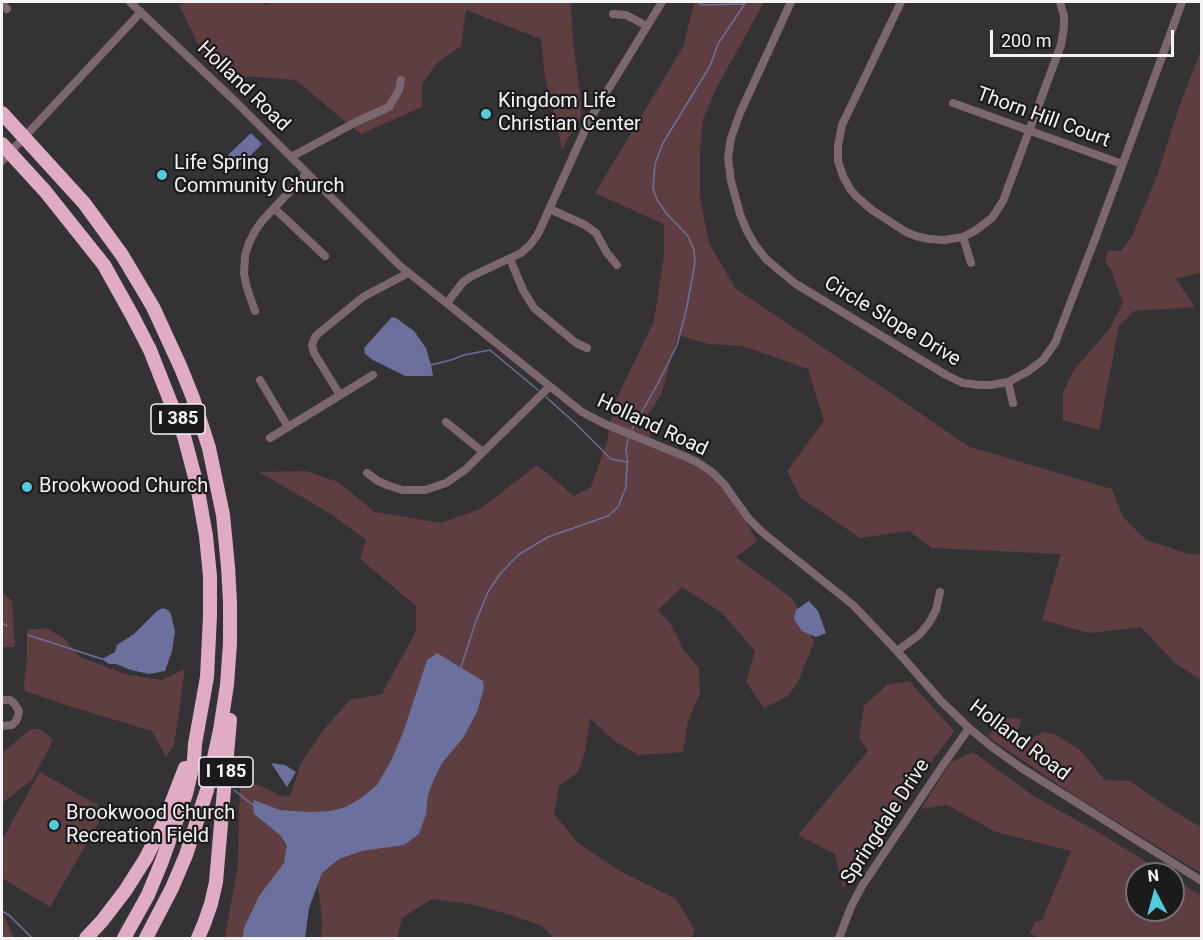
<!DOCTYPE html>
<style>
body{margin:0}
#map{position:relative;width:1203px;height:940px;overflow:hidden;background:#353235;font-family:Roboto,sans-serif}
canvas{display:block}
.frame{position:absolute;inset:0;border:3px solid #f6f3f6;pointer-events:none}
.north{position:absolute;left:1125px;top:862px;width:60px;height:60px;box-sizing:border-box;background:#1c1a1c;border:2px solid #737173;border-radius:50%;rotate:354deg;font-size:16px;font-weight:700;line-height:24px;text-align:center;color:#f6f3f6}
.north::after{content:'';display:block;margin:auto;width:21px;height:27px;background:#52cbda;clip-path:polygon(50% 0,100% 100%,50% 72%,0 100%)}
.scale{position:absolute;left:990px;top:30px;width:184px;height:27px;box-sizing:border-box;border:3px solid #f6f3f6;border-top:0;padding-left:8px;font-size:18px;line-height:21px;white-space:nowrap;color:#f6f3f6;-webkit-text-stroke:4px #1c1a1c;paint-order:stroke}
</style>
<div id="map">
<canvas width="1203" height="940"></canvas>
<div class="frame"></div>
<div class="north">N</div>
<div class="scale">200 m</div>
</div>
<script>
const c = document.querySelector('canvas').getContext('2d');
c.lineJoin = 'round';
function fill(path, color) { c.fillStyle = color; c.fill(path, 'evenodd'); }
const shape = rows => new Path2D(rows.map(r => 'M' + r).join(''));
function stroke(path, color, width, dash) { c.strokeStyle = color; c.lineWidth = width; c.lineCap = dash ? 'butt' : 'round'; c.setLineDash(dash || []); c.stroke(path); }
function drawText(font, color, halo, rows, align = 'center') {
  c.font = font + ' Roboto,sans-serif'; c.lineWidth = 4.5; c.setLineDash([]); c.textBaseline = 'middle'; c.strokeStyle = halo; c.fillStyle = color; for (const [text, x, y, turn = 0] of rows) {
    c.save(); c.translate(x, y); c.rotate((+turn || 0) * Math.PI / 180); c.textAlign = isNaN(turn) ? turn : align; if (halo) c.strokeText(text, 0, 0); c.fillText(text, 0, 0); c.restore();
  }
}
const green = shape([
 [186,2,264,2,267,6,268,2,574,2,571,5,573,41,580,94,581,116,562,149,545,76,541,39,466,10,461,46,436,64,422,84,422,107,361,134,342,119,296,80,216,74,197,42,179,5],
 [692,2,764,2,718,85,703,119,700,151,700,197,709,243,735,288,970,447,1112,489,1123,517,1146,540,1186,553,1201,555,1201,680,1176,664,1141,627,1090,633,1042,620,1061,554,932,548,909,531,860,538,800,497,787,471,824,421,808,369,743,346,709,344,678,335,661,395,647,416,651,440,698,460,734,501,757,541,736,557,793,599,814,642,798,682,788,696,764,708,746,682,755,651,721,612,682,587,658,610,670,623,683,649,699,668,700,693,688,721,683,752,638,755,613,740,590,718,585,752,578,772,559,786,554,814,579,844,618,870,676,899,695,930,692,938,554,938,542,926,511,915,471,904,432,899,402,918,397,938,321,938,322,927,320,898,316,880,260,938,233,938,225,937,238,865,240,781,259,785,280,796,290,796,301,763,325,728,350,700,382,694,416,631,416,606,360,559,366,540,331,514,259,472,306,471,338,482,375,512,441,523,480,509,537,465,574,496,591,487,607,442,614,404,654,321,664,256,664,224,595,193,683,47,694,3],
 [1201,50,1202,237,1199,238,1201,242,1201,272,1176,279,1195,307,1134,311,1119,326,1099,430,1063,420,1063,393,1073,371,1110,328,1123,303,1111,270,1105,262,1108,251,1121,251,1132,236,1157,176,1179,107],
 [2,592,12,601,15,647,2,647],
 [46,628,65,639,80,657,125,674,162,680,185,669,174,746,166,757,152,731,72,707,25,691,24,685,27,657,27,630],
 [909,681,954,731,893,814,843,889,835,854,798,835,868,751,859,737,864,706,887,685],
 [1000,717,1022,719,1016,735,1030,739,1044,732,1056,735,1079,749,1105,780,1130,781,1167,807,1201,827,1201,873,1080,799,988,737],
 [31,729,40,729,53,740,32,780,2,803,2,753],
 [973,752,1035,797,1098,832,1166,874,1137,874,1137,910,1173,910,1173,878,1201,896,1201,938,1039,938,1030,933,1035,922,1042,920,1071,851,996,832,947,805,921,809,950,763],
 [40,772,106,810,50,907,2,878,2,840],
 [2,912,14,938,2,938]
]);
const water = shape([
 [251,133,262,144,239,167,228,155],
 [392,317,396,318,414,331,426,348,431,365,433,376,405,376,373,360,365,354,364,348],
 [809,601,818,611,826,633,816,637,802,631,794,619,796,610],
 [163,608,168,610,171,614,175,632,172,651,165,671,149,674,131,670,116,664,109,664,102,659,115,652,117,645,134,634,157,611],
 [437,653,483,681,484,688,477,712,463,738,442,763,434,779,428,795,426,814,419,834,404,845,362,851,339,859,322,873,309,908,305,938,244,938,243,936,244,928,259,896,284,863,287,845,280,835,254,814,253,805,254,800,280,810,309,812,330,811,346,807,361,798,377,785,392,759,404,730,427,660],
 [271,763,285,765,296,772,287,787]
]);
const stream = shape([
 [697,2,703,5,744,4],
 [431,365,451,360,464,355,490,350,538,390],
 [546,397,576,424,611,459,627,462],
 [632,429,657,385,677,345,686,311,695,263,694,250,688,236,667,214,657,200,653,188,655,164,663,143,710,66,718,44,746,2],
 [2,623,7,626],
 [28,635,102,659],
 [461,667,476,621,488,592,500,574,518,555,548,537,608,516,618,507,626,487,627,464,628,462,626,450,628,439],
 [234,790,253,805],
 [2,911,10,916,32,938]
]);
const minor = shape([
 [130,2,236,102,399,265,582,412,605,424,684,456,697,462,712,472,724,484,749,519,762,532,853,605,897,651,941,701,969,728,992,747,1020,767,1202,881],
 [791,2,740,113,731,138,728,158,731,181,740,214,747,231,755,245,766,259,780,271,796,284,946,375,963,383,979,385,991,385,1008,382,1027,372,1043,360,1055,343,1097,234,1182,2],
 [901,2,842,125,838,146,838,161,843,176,850,189,856,196,872,210,906,232,916,236,929,239,944,240,963,237,976,230,992,218,1003,201,1061,45,1064,27,1064,16,1060,2],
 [2,3,7,9],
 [613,14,626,15,647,26],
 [953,103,1122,164],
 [291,157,356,122,389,107,399,90,401,80],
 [2,161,141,12],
 [274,208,325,256],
 [550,209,585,225,596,233,607,253,617,265],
 [963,237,971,263],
 [510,259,523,290,534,308,576,343,587,348],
 [447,303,463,282,470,277,521,253,530,245,538,234,590,119,662,2],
 [255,311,247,288,244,274,245,255,249,243,255,231,262,221,307,173],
 [260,380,288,427],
 [1008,382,1013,403],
 [340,395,314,353,312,345,315,337,319,333,363,297,408,273],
 [446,422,483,452],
 [270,438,373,375],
 [367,473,378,481,387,485,402,490,425,490,446,483,465,470,549,387],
 [897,651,919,635,929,623,936,610,940,592],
 [2,700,10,700,14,703,19,711,18,716,16,721,12,725,2,726],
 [839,938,851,907,862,886,943,765,969,728]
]);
const motorway = shape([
 [2,113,84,203,122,255,153,307,181,368,193,398,209,448,223,515,228,567,230,602,230,643,227,685,220,730,207,790,186,855,172,888,146,938],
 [2,144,45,191,104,265,133,317,150,350,184,436,197,485,206,536,210,576,210,616,207,677,195,744,194,760,186,794,162,861,148,895,124,938],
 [86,938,102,921,125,891,146,858,164,822,185,768],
 [198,938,204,924,211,904,216,882,230,720]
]);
const markers = [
 [486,114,6,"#52cbda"],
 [162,175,6,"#52cbda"],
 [27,487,6,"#52cbda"],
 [54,825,6,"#52cbda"]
];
const shields = [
 [178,419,54],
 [226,772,54]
];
const shieldNames = [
 ["I 385",178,419],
 ["I 185",226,772]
];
const streetNames = [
 ["Holland Road",243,87,44],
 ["Thorn Hill Court",1043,118,20],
 ["Circle Slope Drive",892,322,31],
 ["Holland Road",652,426,25],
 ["Holland Road",1019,741,37],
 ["Springdale Drive",886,822,-57]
];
const poiNames = [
 ["Kingdom Life",498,102],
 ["Christian Center",498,125],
 ["Life Spring",174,164],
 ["Community Church",174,187],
 ["Brookwood Church",39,487],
 ["Brookwood Church",66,814],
 ["Recreation Field",66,837]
];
fill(green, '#5e3e40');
fill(water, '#6b719c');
stroke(stream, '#6b719c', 1.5);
stroke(minor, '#7c6670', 8);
stroke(motorway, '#dfacc3', 14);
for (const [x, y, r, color] of markers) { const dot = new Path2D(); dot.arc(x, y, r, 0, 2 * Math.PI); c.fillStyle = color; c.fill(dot); stroke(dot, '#1c1a1c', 2); }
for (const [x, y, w] of shields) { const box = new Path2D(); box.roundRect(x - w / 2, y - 15, w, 30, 4.5); c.fillStyle = '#1c1a1c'; c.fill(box); stroke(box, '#f6f3f6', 1.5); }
drawText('bold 18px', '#f6f3f6', null, shieldNames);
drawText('20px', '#f6f3f6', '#1c1a1c', streetNames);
drawText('20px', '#f6f3f6', '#1c1a1c', poiNames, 'left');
</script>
